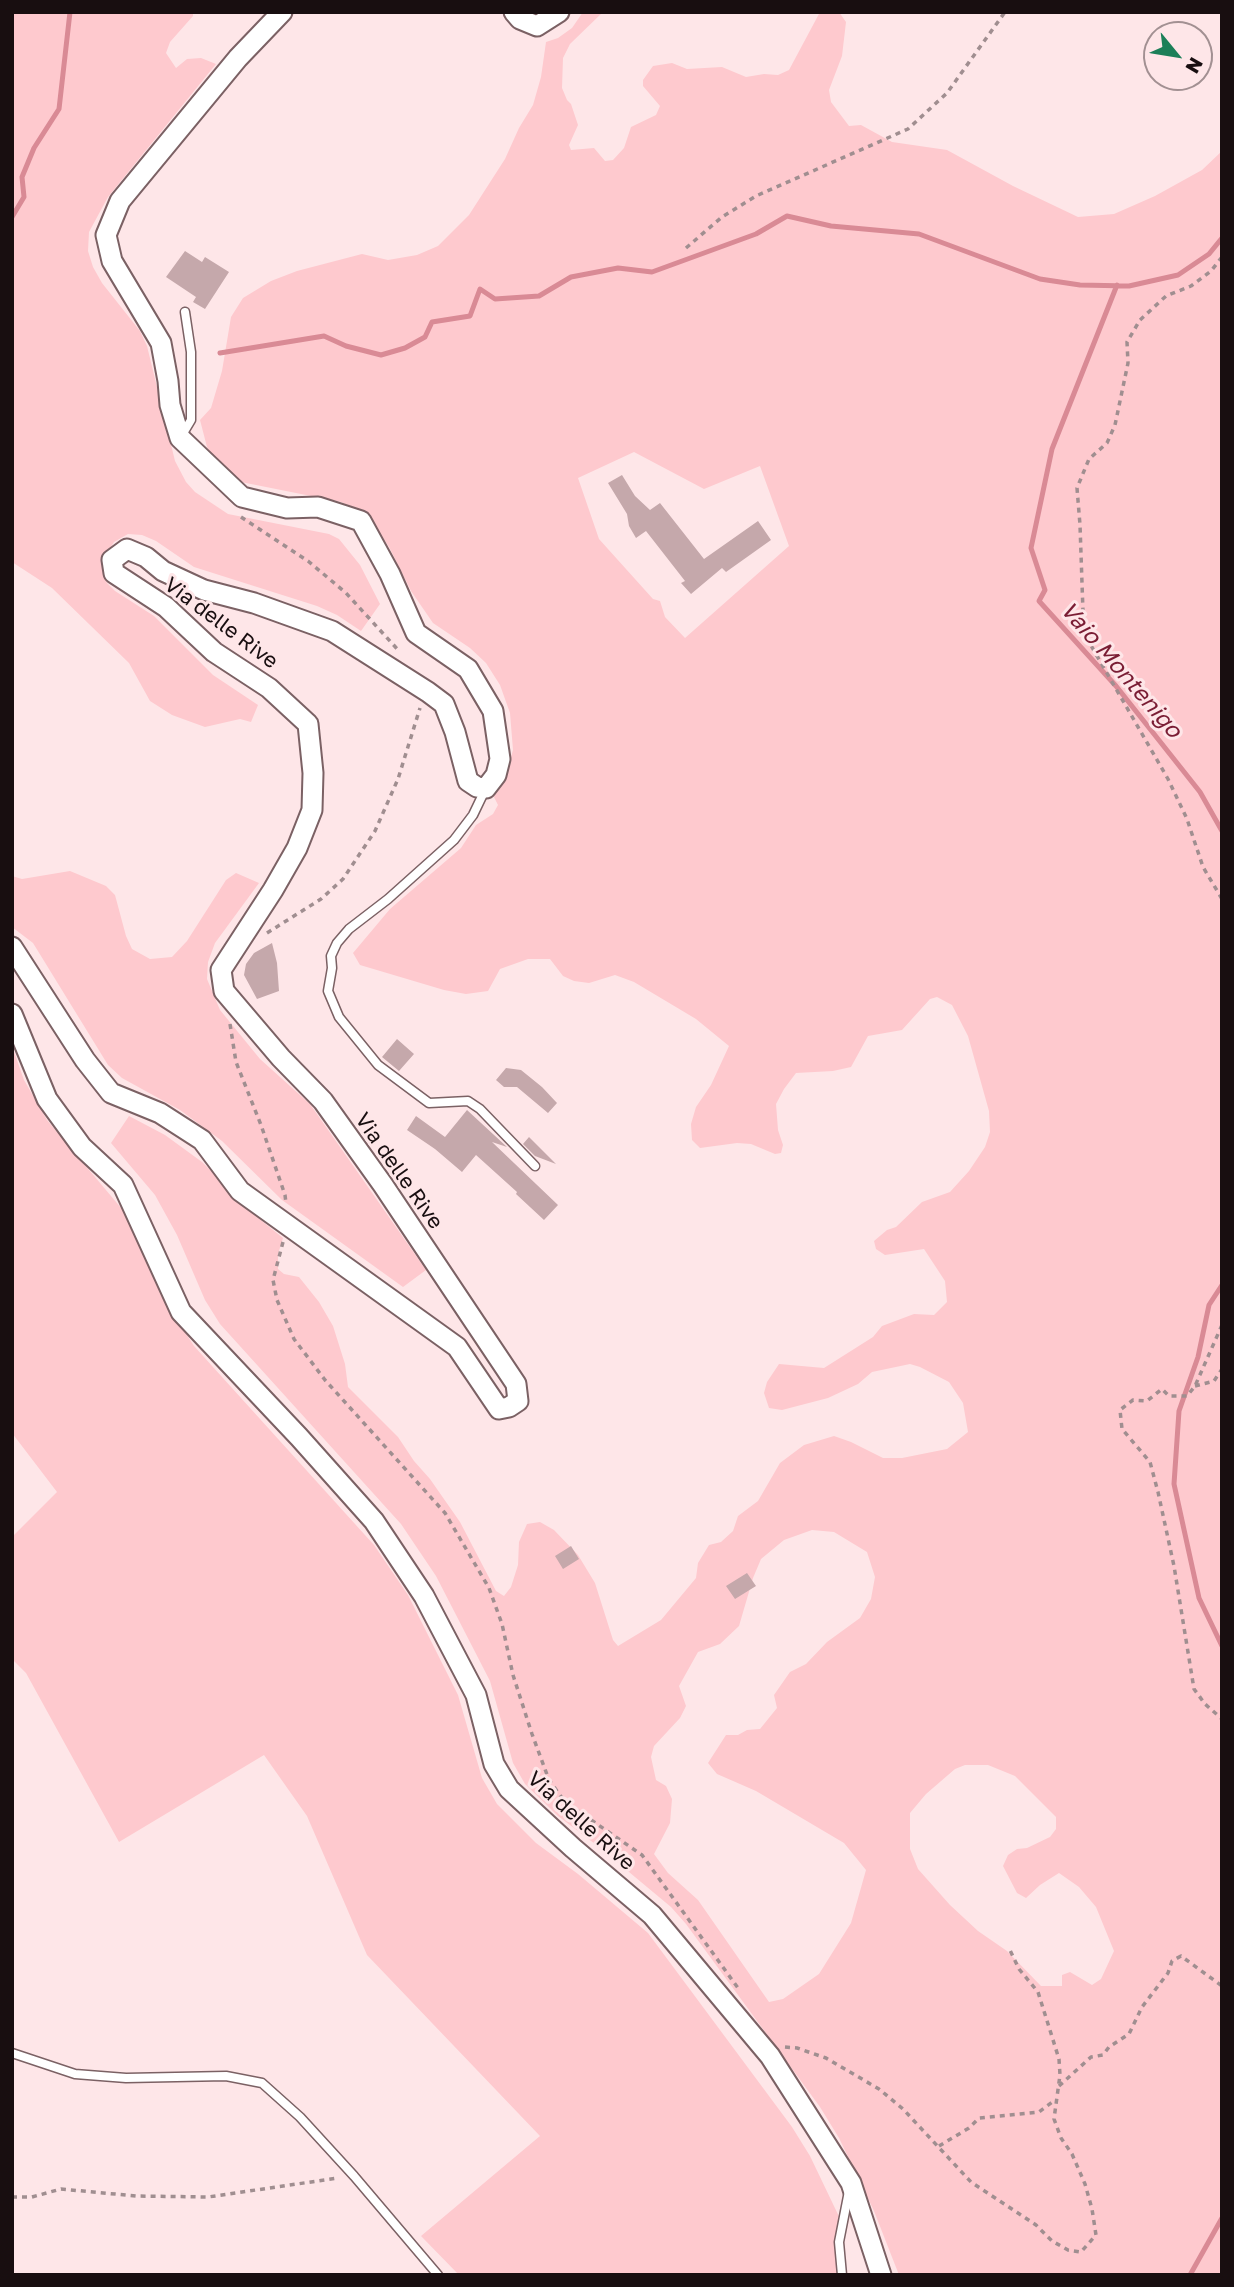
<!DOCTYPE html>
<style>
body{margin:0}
#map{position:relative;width:1234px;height:2287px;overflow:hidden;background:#fee6e8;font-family:"Golos Text",sans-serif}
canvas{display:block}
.frame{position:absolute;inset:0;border:14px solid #180e10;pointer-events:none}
.north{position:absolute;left:1143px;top:21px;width:70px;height:70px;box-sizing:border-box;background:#fee6e8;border:2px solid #a29092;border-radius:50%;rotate:120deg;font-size:19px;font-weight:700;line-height:28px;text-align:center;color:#180e10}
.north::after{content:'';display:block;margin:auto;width:24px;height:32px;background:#1c7f58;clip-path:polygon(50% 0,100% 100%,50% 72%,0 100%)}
</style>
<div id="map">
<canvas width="1234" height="2287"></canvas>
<div class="frame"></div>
<div class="north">N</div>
</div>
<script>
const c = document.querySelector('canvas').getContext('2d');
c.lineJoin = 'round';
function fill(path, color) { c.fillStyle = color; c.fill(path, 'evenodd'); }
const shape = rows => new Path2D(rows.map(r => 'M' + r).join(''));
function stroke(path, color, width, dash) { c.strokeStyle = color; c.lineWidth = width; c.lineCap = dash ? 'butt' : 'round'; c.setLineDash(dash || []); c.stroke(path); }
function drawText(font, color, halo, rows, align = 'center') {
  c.font = font + ' "Golos Text",sans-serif'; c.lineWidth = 6; c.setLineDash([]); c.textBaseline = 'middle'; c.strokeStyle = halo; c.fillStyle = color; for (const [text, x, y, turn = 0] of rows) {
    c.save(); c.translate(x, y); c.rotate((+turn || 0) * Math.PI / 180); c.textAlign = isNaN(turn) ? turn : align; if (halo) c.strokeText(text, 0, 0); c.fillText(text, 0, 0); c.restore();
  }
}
const green = shape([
 [12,12,193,12,193,16,170,42,166,53,176,68,187,59,201,58,216,64,108,197,89,232,88,251,93,267,102,283,140,331,147,346,175,461,186,482,195,492,228,514,329,534,339,539,360,565,380,604,361,631,337,615,317,606,194,567,156,541,142,535,128,534,114,542,105,557,103,568,107,583,115,591,154,616,213,675,258,705,251,722,240,719,205,727,172,715,150,701,129,663,52,588,12,562],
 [583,12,603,12,570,44,563,58,562,88,567,100,571,104,578,125,569,145,571,150,594,148,605,161,613,160,624,148,631,127,656,115,660,106,643,86,643,80,653,66,672,63,687,69,722,67,746,77,764,74,778,75,789,70,820,12,839,12,846,22,842,56,829,90,831,102,849,126,861,125,892,142,947,150,1013,186,1078,217,1114,214,1155,196,1202,170,1222,151,1222,2275,899,2275,874,2211,839,2138,820,2107,686,1924,671,1907,599,1847,558,1816,525,1784,513,1763,490,1681,436,1576,401,1524,220,1324,205,1300,177,1235,155,1195,111,1143,129,1116,165,1135,202,1162,262,1221,283,1238,278,1254,278,1269,284,1274,299,1277,319,1302,333,1326,345,1364,348,1387,398,1437,414,1461,430,1479,460,1522,496,1591,504,1596,511,1587,518,1565,519,1542,527,1524,540,1522,554,1530,578,1555,595,1583,613,1640,618,1646,661,1620,696,1578,698,1563,709,1545,721,1542,733,1531,738,1516,758,1501,780,1463,804,1445,834,1436,851,1442,883,1458,902,1458,947,1449,968,1432,963,1403,949,1382,920,1367,910,1364,872,1372,858,1384,828,1398,782,1410,769,1408,764,1393,767,1382,779,1364,824,1368,873,1337,882,1326,914,1314,934,1315,947,1302,945,1281,924,1249,885,1255,876,1249,874,1241,887,1230,896,1227,922,1202,950,1192,969,1171,985,1147,990,1132,989,1111,968,1036,952,1005,937,997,930,999,902,1030,868,1036,851,1067,833,1071,796,1073,784,1089,776,1104,778,1130,783,1145,781,1153,775,1154,751,1144,737,1143,700,1148,692,1140,691,1124,696,1107,711,1085,729,1046,696,1019,634,982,615,975,589,983,574,981,563,976,550,959,528,959,500,969,488,991,466,994,444,990,360,965,353,953,390,909,461,848,476,825,493,814,498,805,493,795,504,782,513,750,510,713,500,685,486,663,470,648,433,623,411,591,389,547,375,526,358,510,341,502,241,482,218,466,207,447,200,420,211,408,222,371,231,317,243,298,271,281,297,271,362,254,388,260,417,255,438,246,469,215,505,159,519,128,533,105,541,77,546,42,558,38,572,28],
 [634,452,704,489,760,466,789,546,685,638,665,617,660,601,653,599,599,539,578,478],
 [812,1530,834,1532,867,1552,875,1577,871,1599,860,1618,827,1642,806,1664,790,1672,774,1695,777,1708,760,1729,747,1730,738,1735,726,1735,708,1763,717,1774,756,1791,844,1843,866,1870,851,1923,819,1974,783,1999,769,2002,698,1900,668,1873,654,1854,670,1823,672,1799,666,1786,656,1780,651,1757,654,1746,680,1718,686,1706,679,1686,698,1652,720,1644,739,1626,753,1578,761,1559,784,1540],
 [965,1765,988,1765,1015,1776,1056,1817,1056,1829,1050,1837,1027,1848,1017,1849,1008,1855,1003,1866,1017,1893,1026,1898,1040,1885,1059,1873,1079,1887,1096,1907,1114,1951,1101,1979,1092,1985,1070,1972,1062,1975,1062,1986,1041,1986,1007,1951,978,1931,950,1905,918,1869,910,1849,910,1813,926,1794,955,1769],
 [70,871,106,886,115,895,126,936,132,949,150,959,172,957,187,941,226,880,236,873,259,883,215,943,208,962,207,979,220,1010,260,1059,310,1104,426,1270,403,1287,282,1200,222,1141,180,1110,122,1078,108,1065,33,943,12,927,12,876,22,879],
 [12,1046,24,1080,47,1120,127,1215,176,1318,194,1346,374,1545,408,1595,458,1695,482,1778,497,1804,536,1843,578,1874,648,1933,792,2127,810,2156,844,2227,841,2275,459,2275,421,2236,540,2136,367,1955,307,1816,264,1755,119,1842,26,1673,12,1659,12,1537,57,1492,12,1433]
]);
const stream = shape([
 [12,217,24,197,22,177,34,148,59,109,70,12],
 [1117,285,1052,449,1031,548,1045,590,1039,601,1116,686,1200,792,1222,831],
 [220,353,324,336,346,346,381,355,405,348,425,337,432,322,470,316,480,289,495,299,539,296,571,277,618,268,652,272,756,234,787,216,831,226,919,234,1040,279,1080,285,1129,286,1178,275,1209,254,1222,238],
 [1222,1285,1209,1305,1198,1357,1179,1411,1174,1484,1199,1598,1222,1646],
 [1190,2275,1222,2218]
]);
const building = shape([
 [185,251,202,262,205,257,229,272,205,309,193,302,196,297,166,277],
 [622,475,635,496,650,510,660,503,704,559,758,521,771,540,726,572,722,568,691,594,681,583,685,581,646,531,636,538,629,526,627,514,608,483],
 [272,943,277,963,279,991,257,999,244,975,246,964,254,953],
 [397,1039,414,1054,399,1071,382,1057],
 [506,1068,521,1070,542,1087,557,1103,548,1113,517,1087,504,1087,496,1080],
 [467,1110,507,1147,492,1142,558,1205,544,1220,516,1194,517,1192,476,1155,462,1172,435,1149,407,1130,416,1116,445,1137],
 [529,1137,556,1164,535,1156,523,1144],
 [571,1546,579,1559,563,1569,555,1556],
 [747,1573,756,1586,735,1599,726,1586]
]);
const path = shape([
 [686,248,722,217,756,196,908,129,947,93,1005,12],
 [1222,257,1211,271,1191,286,1166,296,1140,320,1127,342,1128,363,1115,425,1107,443,1089,459,1077,488,1080,525,1083,612,1089,642,1168,779,1187,819,1203,867,1222,899],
 [241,517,308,561,346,593,400,652],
 [267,933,321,899,343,879,375,831,398,779,420,708],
 [230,1024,236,1062,261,1125,285,1195,286,1203],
 [283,1242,273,1280,277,1300,294,1339,325,1380,445,1513,489,1588,502,1624,513,1675,532,1734,549,1780,565,1802,642,1855,738,1988],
 [1222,1325,1195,1386,1187,1396,1169,1396,1162,1389,1147,1401,1133,1400,1120,1410,1122,1429,1150,1462,1158,1492,1174,1566,1194,1689,1205,1704,1222,1719],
 [1195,1386,1214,1381,1222,1369],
 [785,2047,797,2048,826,2058,879,2089,903,2109,971,2182,1036,2225,1052,2241,1068,2250,1081,2252,1096,2235,1092,2209,1085,2184,1072,2154,1061,2138,1054,2119,1060,2075,1059,2059,1038,1992,1019,1969,1009,1948],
 [1059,2086,1091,2057,1103,2055,1109,2047,1129,2034,1142,2007,1168,1973,1172,1961,1181,1956,1222,1986],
 [939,2146,969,2128,979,2118,1039,2112,1055,2100],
 [12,2197,32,2197,61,2189,136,2196,208,2197,338,2178]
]);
const service = shape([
 [182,435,191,420,191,352,185,312],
 [485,790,473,815,454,840,388,899,349,929,337,943,331,956,332,968,328,991,339,1017,378,1065,429,1103,468,1101,480,1109,535,1166],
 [12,2053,75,2074,126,2078,226,2076,262,2083,300,2117,354,2176,438,2275],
 [842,2275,839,2242,849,2191]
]);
const tertiary = shape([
 [514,12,520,19,537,26,559,12],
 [12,947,85,1060,111,1093,160,1113,202,1140,240,1191,457,1347,499,1409,509,1407,518,1401,516,1384,383,1185,323,1101,281,1058,224,991,221,970,273,890,297,848,312,810,313,773,308,724,269,688,214,652,166,607,114,573,112,560,127,549,146,557,163,571,204,590,254,603,332,631,428,692,444,704,455,732,468,781,477,787,486,788,496,775,500,759,493,711,468,669,416,633,390,574,361,521,318,507,287,508,242,497,180,438,170,405,168,381,161,343,112,261,106,235,120,201,238,58,282,12],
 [12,1014,47,1099,82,1147,123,1185,181,1312,299,1437,374,1521,424,1596,476,1695,494,1764,509,1789,573,1848,652,1915,770,2056,851,2183,881,2275]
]);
const streetNames = [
 ["Via delle Rive",221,623,37],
 ["Via delle Rive",399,1171,55],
 ["Via delle Rive",581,1821,42]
];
const waterNames = [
 ["Vaio Montenigo",1121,670,49]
];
fill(green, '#fec9ce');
stroke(stream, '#d98a95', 5);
fill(building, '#c5a8ab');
stroke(service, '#7b6164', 11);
stroke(tertiary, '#7b6164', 23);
stroke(path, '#a08e90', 3.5, [5, 5]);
stroke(service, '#fff', 8);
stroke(tertiary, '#fff', 19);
drawText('21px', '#180e10', '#fee6e8', streetNames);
drawText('italic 23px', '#7a1d34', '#fee6e8', waterNames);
</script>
